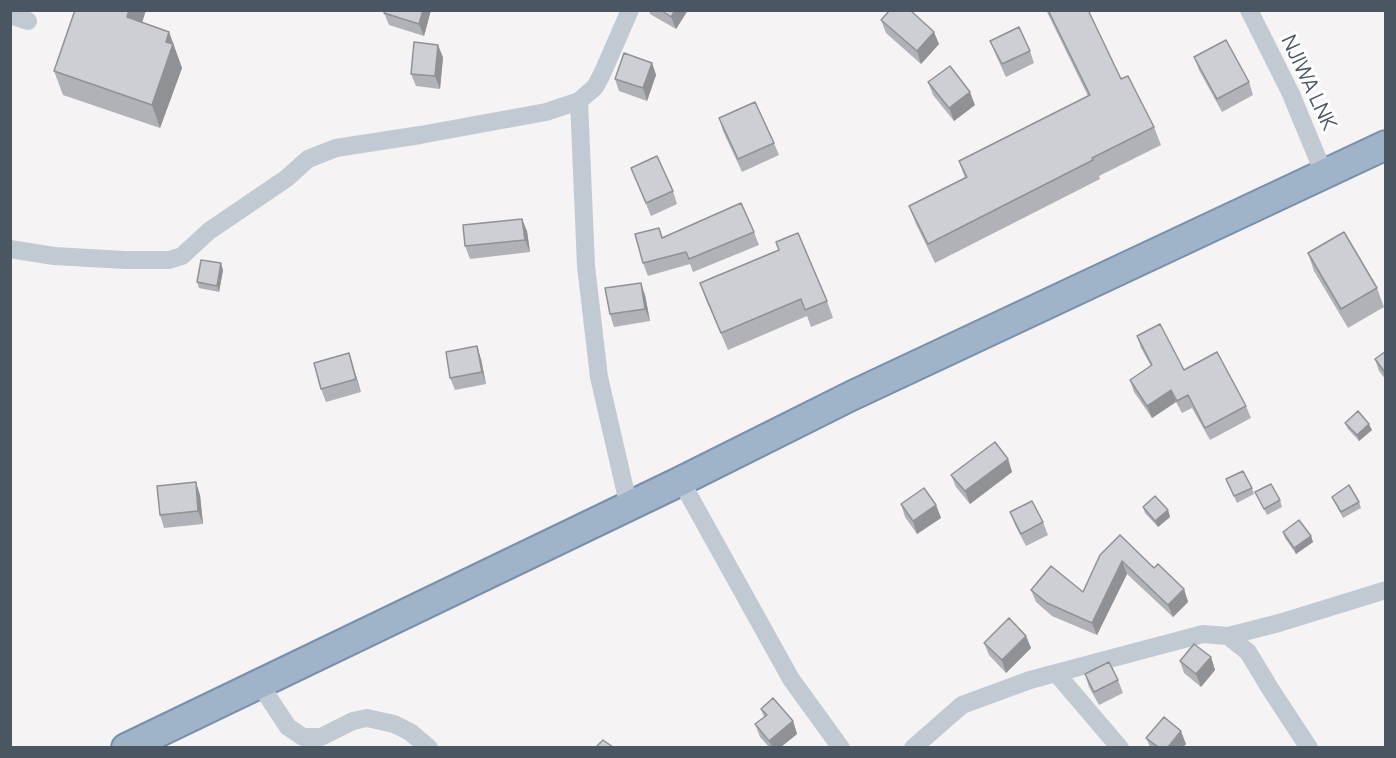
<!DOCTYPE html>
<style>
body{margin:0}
#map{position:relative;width:1396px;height:758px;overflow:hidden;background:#f5f3f3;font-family:Manrope,sans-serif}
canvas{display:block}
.frame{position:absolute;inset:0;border:12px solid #4a5661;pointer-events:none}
</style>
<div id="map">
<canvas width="1396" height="758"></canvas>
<div class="frame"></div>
</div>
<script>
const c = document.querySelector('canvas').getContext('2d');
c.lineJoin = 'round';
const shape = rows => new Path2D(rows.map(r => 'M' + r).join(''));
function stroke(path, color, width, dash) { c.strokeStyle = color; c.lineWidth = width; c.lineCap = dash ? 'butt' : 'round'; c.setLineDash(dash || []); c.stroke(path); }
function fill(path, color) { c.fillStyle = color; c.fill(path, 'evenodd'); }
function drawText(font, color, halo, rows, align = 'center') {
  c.font = font + ' Manrope,sans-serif'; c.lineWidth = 6; c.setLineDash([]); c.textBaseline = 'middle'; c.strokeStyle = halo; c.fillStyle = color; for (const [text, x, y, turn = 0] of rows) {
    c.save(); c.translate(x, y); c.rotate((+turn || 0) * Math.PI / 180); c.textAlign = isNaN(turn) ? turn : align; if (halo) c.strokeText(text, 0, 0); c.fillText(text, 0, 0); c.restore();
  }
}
const minor = shape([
 [1249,10,1291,94,1324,174],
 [10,15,28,21],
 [579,101,586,266,599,377,629,507],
 [10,249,54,256,125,260,169,260,182,256,209,231,287,178,308,159,336,148,420,135,546,112,579,101,595,87,602,74,630,10],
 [681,481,791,679,841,748],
 [1228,636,1279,623,1386,590],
 [1056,673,1120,748],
 [259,683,288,727,303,737,321,737,353,721,367,718,394,724,410,732,429,748],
 [913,748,962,705,1030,680,1203,634,1228,636,1248,652,1271,690,1309,748]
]);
const trunk = shape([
 [126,748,681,481,851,396,1386,145]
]);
const wall = shape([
 [75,10,146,10,142,23,169,32,182,68,160,128,63,95,54,71],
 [431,10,424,36,389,25,384,13],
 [649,10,688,10,676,29,650,14],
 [1046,10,1088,10,1121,79,1154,127,1161,145,1099,176,1100,179,935,263,916,224,909,206,965,178,959,161,1088,96],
 [881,20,939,44,921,64,886,33],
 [990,41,1030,51,1034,63,1006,77,995,53],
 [443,57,440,89,416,86,411,74],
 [1194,57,1249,82,1253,95,1222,112,1199,70],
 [652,63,656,75,647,101,619,91,615,79],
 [928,82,975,105,954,121,933,95],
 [719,118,774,143,779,155,742,172,723,131],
 [631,168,673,191,677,204,651,216],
 [659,228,663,238,754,232,759,245,693,272,690,264,648,276,643,263],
 [527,231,530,252,470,259,465,246],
 [1308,253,1377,288,1384,307,1348,328,1314,271],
 [223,270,219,292,199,288,197,282],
 [700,283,827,301,833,318,811,327,807,316,728,350,706,300],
 [645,295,650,321,614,327,610,314],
 [1137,336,1184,370,1246,406,1251,418,1210,440,1192,408,1182,413,1176,402,1152,418,1134,392,1130,380,1151,366,1141,348],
 [1386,351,1386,380,1379,371,1375,359],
 [481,359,486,384,455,390,450,378],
 [353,366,361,392,326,402,321,389],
 [1345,423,1372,430,1359,441,1348,429],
 [1008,459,1012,472,970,504,956,487,951,475],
 [1226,479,1252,488,1254,494,1237,503],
 [1255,492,1280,500,1282,507,1267,515],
 [200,495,203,524,164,528,160,515],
 [1332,497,1359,502,1361,508,1343,518,1335,503],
 [901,504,936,505,941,518,917,534,905,517],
 [1143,507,1168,510,1170,517,1158,527,1145,513],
 [1010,512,1043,522,1048,535,1026,546,1015,525],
 [1283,532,1311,536,1313,542,1296,554,1285,538],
 [1100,555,1154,568,1184,589,1188,602,1173,617,1127,574,1097,635,1052,616,1036,602,1031,590,1083,592],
 [1026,636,1031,648,1006,673,989,655,984,643],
 [1211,657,1215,670,1201,687,1184,673,1180,661],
 [1085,674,1118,680,1123,693,1099,705,1089,687],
 [761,709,793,721,797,734,781,747,769,747,760,737,755,724,764,717],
 [1146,738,1186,744,1183,747,1150,747]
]);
const shadedWall = shape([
 [129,10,146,10,136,41,127,17],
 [423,10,431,10,424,36,419,24],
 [675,10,688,10,676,29,671,17],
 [169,32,182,68,160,128,152,105,166,42],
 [934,32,939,44,921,64,917,51],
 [438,45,443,57,440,89,435,76],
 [652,63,656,75,647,101,643,88],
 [970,92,975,105,954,121,949,108],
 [522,219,527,231,530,252,525,240],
 [221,263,223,270,219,292,217,286],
 [641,283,645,295,650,321,645,309],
 [477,346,481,359,486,384,482,372],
 [349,353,361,392,356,379],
 [1171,390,1176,402,1152,418,1147,406],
 [1369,424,1372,430,1359,441,1357,435],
 [1008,459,1012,472,970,504,965,491],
 [196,482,200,495,203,524,198,511],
 [936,505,941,518,917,534,913,521],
 [1168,510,1170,517,1158,527,1155,521],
 [1311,536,1313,542,1296,554,1294,548],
 [1122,561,1127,574,1097,635,1092,623],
 [1184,589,1188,602,1173,617,1168,605],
 [1026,636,1031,648,1006,673,1002,660],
 [1211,657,1215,670,1201,687,1196,674],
 [793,721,797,734,781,747,772,747,769,741],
 [1181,731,1186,744,1183,747,1168,747]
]);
const building = shape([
 [75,10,129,10,127,17,169,32,166,42,173,44,152,105,54,71,75,10],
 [385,10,423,10,419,24,384,13,385,10],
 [661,10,675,10,671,17,661,10],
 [890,10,910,10,934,32,917,51,881,20,890,10],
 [1048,10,1088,10,1121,79,1128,76,1154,127,1092,158,1093,160,928,244,909,206,967,177,959,161,1090,95,1048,10],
 [1019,27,1030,51,1002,64,990,41,1019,27],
 [1226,40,1249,82,1217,99,1194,57,1226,40],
 [414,42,438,45,435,76,411,74,414,42],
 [624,53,652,63,643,88,615,79,624,53],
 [950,66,970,92,949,108,928,82,950,66],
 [755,102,774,143,738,159,719,118,755,102],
 [657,156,673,191,646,203,631,168,657,156],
 [741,203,754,232,689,259,686,252,643,263,635,234,659,228,662,238,741,203],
 [522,219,525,240,465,246,463,225,522,219],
 [1344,232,1377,288,1341,309,1308,253,1344,232],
 [798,233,827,301,805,310,801,299,721,333,700,283,779,250,776,242,798,233],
 [201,260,221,263,217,286,197,282,201,260],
 [641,283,645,309,610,314,605,288,641,283],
 [1160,324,1184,370,1217,352,1246,406,1205,428,1188,395,1177,401,1171,390,1147,406,1130,380,1152,365,1137,336,1160,324],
 [477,346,482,372,450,378,446,352,477,346],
 [1386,351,1386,374,1375,359,1386,351],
 [349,353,356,379,321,389,314,363,349,353],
 [1358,411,1369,424,1357,435,1345,423,1358,411],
 [995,442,1008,459,965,491,951,475,995,442],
 [1243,471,1252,488,1234,496,1226,479,1243,471],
 [196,482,198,511,160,515,157,486,196,482],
 [1271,484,1280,500,1264,509,1255,492,1271,484],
 [1349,485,1359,502,1341,512,1332,497,1349,485],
 [924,488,936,505,913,521,901,504,924,488],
 [1155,496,1168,510,1155,521,1143,507,1155,496],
 [1032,501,1043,522,1021,534,1010,512,1032,501],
 [1299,520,1311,536,1294,548,1283,532,1299,520],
 [1120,535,1154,568,1158,564,1184,589,1168,605,1122,561,1092,623,1047,603,1031,590,1051,566,1083,592,1100,555,1120,535],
 [1009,618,1026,636,1002,660,984,643,1009,618],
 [1194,644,1211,657,1196,674,1180,661,1194,644],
 [1109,662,1118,680,1094,692,1085,674,1109,662],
 [773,698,793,721,769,741,755,724,767,715,761,709,773,698],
 [1164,717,1181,731,1168,747,1158,747,1146,738,1164,717],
 [603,740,613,747,596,747,603,740]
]);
const streetNames = [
 ["NJIWA LNK",1308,83,65]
];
stroke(trunk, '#7690ad', 32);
stroke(minor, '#c1cad2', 18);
stroke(trunk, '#9fb4c9', 28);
fill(wall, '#b0b2b7');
fill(shadedWall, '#909195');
fill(building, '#cdcfd5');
stroke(building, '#909195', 1.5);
drawText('21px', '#4a5661', '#fff', streetNames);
</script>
